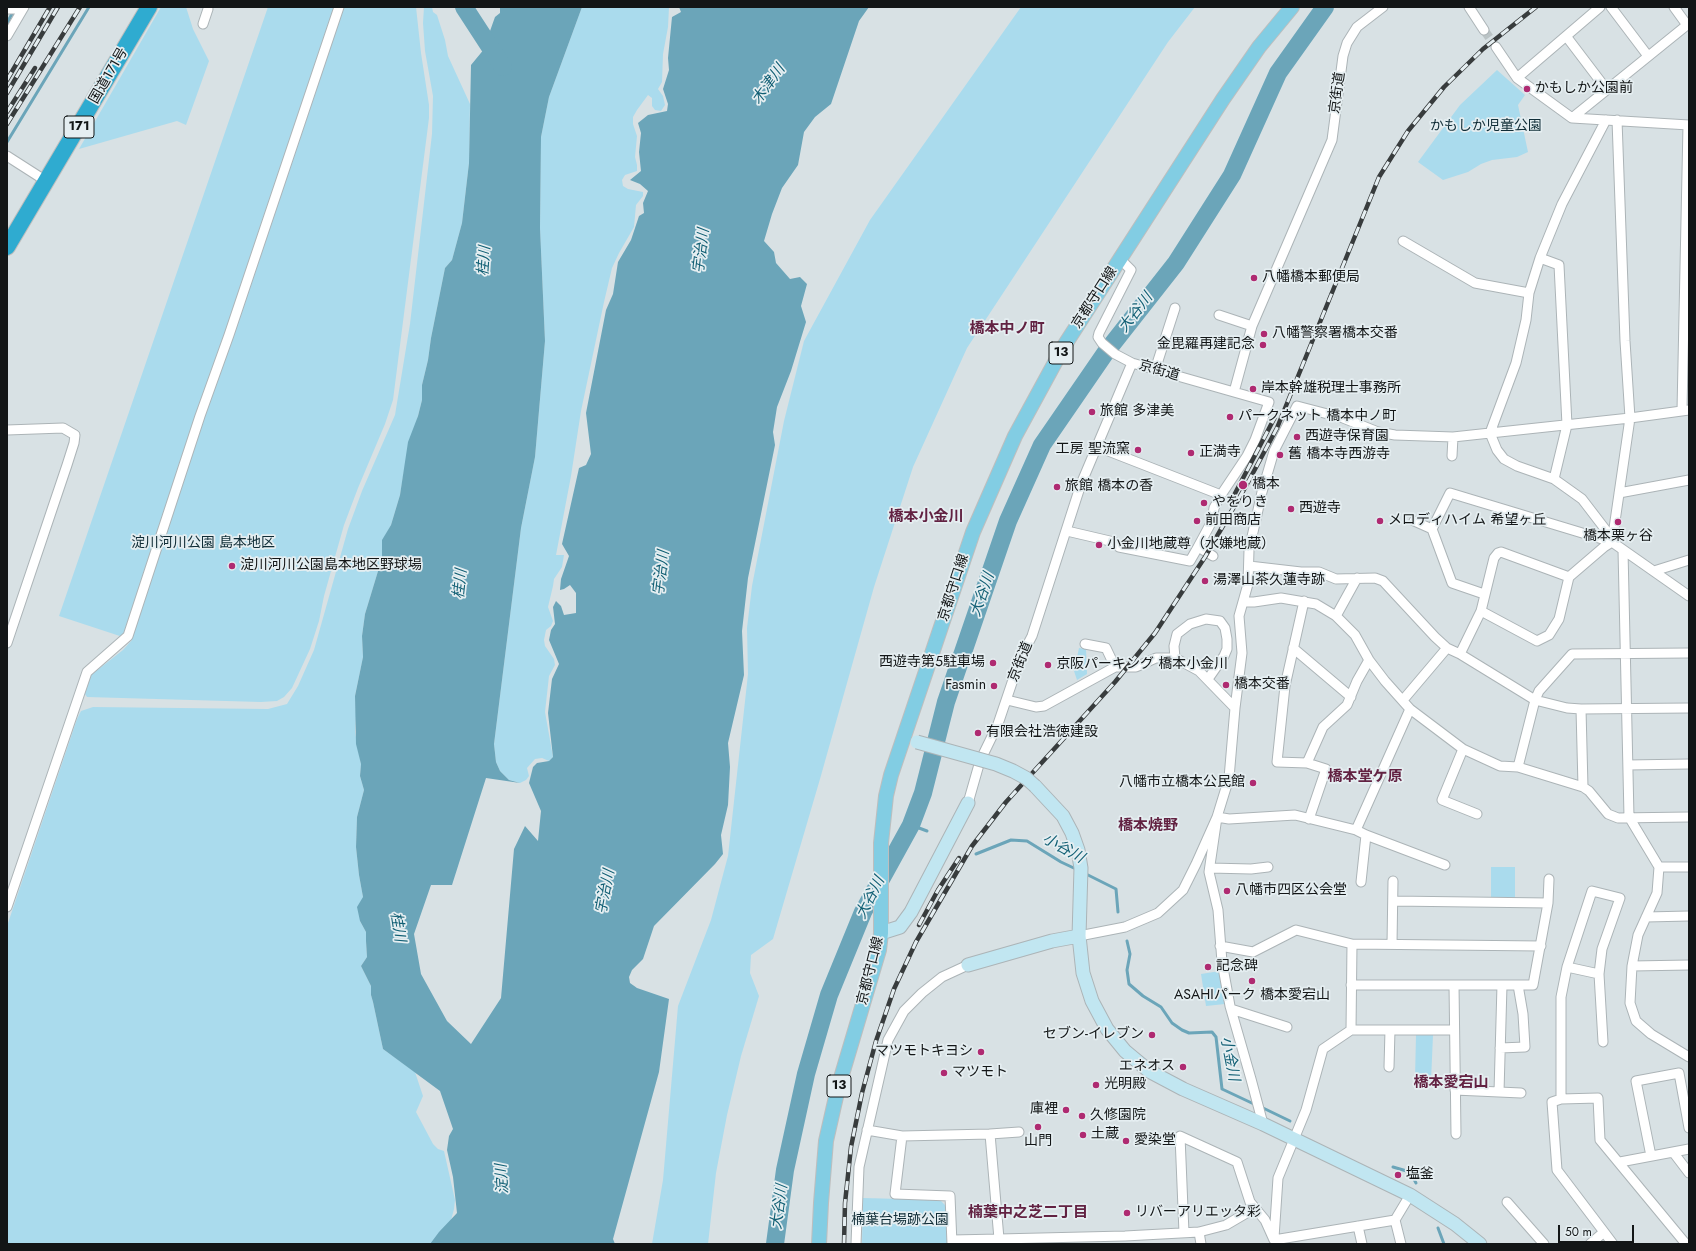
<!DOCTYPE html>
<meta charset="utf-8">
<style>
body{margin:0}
#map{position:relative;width:1696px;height:1251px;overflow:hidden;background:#d8e1e4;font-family:Jost,sans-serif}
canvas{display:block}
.frame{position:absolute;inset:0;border:8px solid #131617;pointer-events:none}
.scale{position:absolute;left:1558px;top:1225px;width:76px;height:18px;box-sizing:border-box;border:2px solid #131617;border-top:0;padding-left:5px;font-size:12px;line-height:14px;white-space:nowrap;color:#131617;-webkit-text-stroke:3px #e5eef1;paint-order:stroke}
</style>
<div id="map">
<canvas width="1696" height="1251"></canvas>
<div class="frame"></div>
<div class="scale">50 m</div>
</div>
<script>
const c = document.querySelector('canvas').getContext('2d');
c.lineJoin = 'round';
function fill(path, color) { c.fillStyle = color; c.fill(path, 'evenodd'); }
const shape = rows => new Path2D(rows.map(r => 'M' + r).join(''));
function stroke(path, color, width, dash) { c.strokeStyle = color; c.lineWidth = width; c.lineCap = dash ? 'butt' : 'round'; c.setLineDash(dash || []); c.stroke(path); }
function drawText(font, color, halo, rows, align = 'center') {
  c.font = font + ' Jost,"Noto Sans JP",sans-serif'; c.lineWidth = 3.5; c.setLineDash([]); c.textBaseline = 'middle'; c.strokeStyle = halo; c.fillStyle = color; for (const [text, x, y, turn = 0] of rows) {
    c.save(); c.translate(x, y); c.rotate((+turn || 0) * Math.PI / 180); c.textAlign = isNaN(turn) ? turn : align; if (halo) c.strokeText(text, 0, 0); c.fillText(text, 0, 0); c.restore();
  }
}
const green = shape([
 [161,7,186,7,193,29,209,61,186,125,177,121,79,149],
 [268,7,416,7,421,53,429,105,429,118,393,400,385,424,358,488,344,525,324,596,319,621,310,649,292,688,284,697,277,701,261,702,87,697,85,694,91,675,123,650,132,640,59,616],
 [424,7,432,7,433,12,437,15,445,40,448,56,470,104,469,163,462,223,452,260,445,268,431,338,428,360,422,385,422,400,404,471,400,495,391,525,383,540,382,558,365,614,362,636,363,657,355,696,356,715,355,732,361,764,360,776,364,790,357,817,356,847,359,875,363,897,360,921,366,932,366,941,367,957,361,966,371,986,371,995,373,1002,383,1049,415,1072,423,1096,416,1112,433,1144,438,1149,444,1151,455,1200,454,1209,449,1228,433,1244,7,1244,7,926,77,719,81,711,93,707,268,709,287,704,298,686,314,650,348,529,362,491,395,415,410,324,432,134,433,96,425,51,423,23],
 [582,7,669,7,668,27,663,54,662,82,658,89,663,96,665,105,661,111,655,110,652,106,652,98,648,95,637,110,633,117,633,124,637,136,635,157,637,165,637,171,625,175,622,180,623,186,628,189,643,192,643,196,636,205,634,227,619,253,612,268,604,302,581,411,571,476,556,555,564,555,562,567,554,579,553,586,548,607,553,621,551,626,546,630,544,640,545,646,554,659,555,665,549,676,545,712,553,757,549,761,542,758,535,759,527,768,529,776,526,780,520,783,509,780,500,771,496,762,494,744,521,528,535,457,545,341,540,228,541,137,549,97],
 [1021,7,1195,7,1168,42,967,348,913,467,874,587,820,779,773,939,751,955,750,973,759,996,741,1056,727,1115,716,1173,708,1244,652,1244,663,1180,678,1006,711,920,728,856,748,674,747,628,752,586,784,421,804,341,870,220],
 [1497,70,1525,95,1518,105,1528,152,1517,157,1492,160,1481,164,1468,172,1443,180,1418,162,1460,105],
 [1079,648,1086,649,1087,674,1077,680,1074,671],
 [1491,867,1515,867,1515,898,1491,898],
 [1220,971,1225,1004,1206,1006,1201,974],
 [1416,1035,1433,1035,1431,1081,1415,1079],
 [863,1198,940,1200,946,1206,947,1244,862,1244]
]);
const water = shape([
 [500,7,582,7,549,97,541,137,540,228,545,341,535,457,521,528,494,744,496,762,500,771,509,780,520,783,486,778,452,885,431,885,414,934,421,974,447,1021,471,1044,501,998,514,849,525,826,538,841,541,811,529,783,533,767,537,763,549,761,553,757,548,713,552,679,559,664,549,640,551,630,555,624,553,607,556,601,561,606,564,615,576,613,576,593,570,585,564,589,560,590,561,579,569,556,562,544,579,468,586,465,591,454,586,413,606,310,613,294,618,262,631,240,639,216,644,213,643,203,648,191,640,184,630,180,641,171,639,152,641,133,638,123,648,115,667,111,668,104,663,89,669,70,668,58,672,17,681,12,679,7,869,7,859,21,831,104,815,117,804,132,798,165,782,188,772,214,764,241,774,252,776,263,790,279,800,277,807,284,801,306,806,322,791,371,777,407,773,432,775,445,748,578,742,631,744,675,728,743,730,767,728,805,721,835,723,854,715,864,654,926,643,959,632,970,629,977,630,983,637,988,669,999,659,1072,613,1239,615,1244,430,1244,439,1232,457,1213,453,1177,447,1150,449,1136,453,1129,440,1091,383,1049,373,1002,371,995,371,986,361,966,367,957,366,941,366,932,360,921,357,907,363,897,359,875,356,847,357,817,364,790,360,776,361,764,356,744,355,696,363,657,362,636,365,614,382,558,382,540,391,525,400,495,408,442,418,416,422,400,422,385,428,360,431,338,445,268,452,260,462,223,469,163,471,65,485,48,490,47,490,31,495,17,500,13]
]);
const stream = shape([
 [7,23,14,10],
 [7,142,89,7],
 [911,825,927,831],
 [976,854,1011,840,1027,841,1061,862,1078,870],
 [1084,873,1116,889,1118,912],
 [1127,941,1130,954,1127,970,1129,984,1143,996,1161,1007,1172,1023,1182,1030,1189,1033,1212,1032,1216,1037,1222,1089,1256,1105],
 [1261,1107,1290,1121],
 [1393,1167,1410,1172,1416,1183],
 [1438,1228,1444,1244]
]);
const river = shape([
 [464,7,503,67],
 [775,1244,785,1170,806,1074,829,995,863,912,911,825,923,793,946,702,1008,521,1042,445,1106,352,1176,263,1232,175,1278,73,1325,7]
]);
const streetTunnel = shape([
 [1484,30,1496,47]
]);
const street = shape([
 [1469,7,1484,30],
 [1611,7,1648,56],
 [7,9,22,9],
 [203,24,208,9],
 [7,36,24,7],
 [1566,36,1607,90],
 [1496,47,1517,78,1572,118,1689,125],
 [1517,78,1600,7],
 [1572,118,1687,25,1674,7],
 [1606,120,1562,204,1540,258,1529,293,1526,320,1516,363,1490,433,1497,450,1504,459,1517,466,1554,479,1582,499,1605,529,1612,542],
 [7,156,46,181],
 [1403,241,1475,283,1529,293],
 [1540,258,1559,265,1567,425,1554,479],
 [1120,259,1131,270,1099,333,1098,337,1102,343,1115,354,1132,363,1269,402,1255,440,1247,456,1221,495],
 [1219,315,1252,326],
 [1155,370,1175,308],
 [1234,392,1252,326,1332,140,1343,56,1347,43,1357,27,1383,7],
 [1682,410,1688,125],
 [7,430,63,428,75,435,74,443,67,465,7,643],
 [1098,447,1221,495,1214,508,1212,521,1198,547,1213,556],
 [1452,456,1453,437],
 [1619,493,1689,480],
 [1414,521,1432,529],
 [1067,531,1114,542,1119,547,1190,561,1198,547],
 [1612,542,1630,418,1625,341,1617,120],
 [1623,550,1629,817,1659,867,1657,893,1638,935,1632,966,1630,1003,1636,1021,1651,1034,1689,1057],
 [1249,566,1301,572,1319,572,1336,579,1375,578,1383,581,1435,637,1447,648],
 [1654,571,1689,560],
 [1484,594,1452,583,1432,529,1450,493,1612,542,1689,596],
 [1304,601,1285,686,1277,762,1307,763,1323,727,1347,705,1357,681,1369,660],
 [1243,602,1254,602,1281,598,1316,604,1336,616,1355,635,1369,660,1385,681,1410,709,1463,749,1500,766,1518,767,1583,787,1589,791,1608,814,1618,818,1689,817],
 [1481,611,1537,641,1549,635,1559,619,1569,577],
 [1336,616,1357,578],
 [1085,644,1106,648,1115,667],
 [1293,648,1351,697],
 [1460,654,1481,611,1494,558,1498,553,1501,552,1569,577,1604,547,1612,542],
 [1007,700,1036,707,1044,706,1115,667,1136,667,1156,658,1175,658],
 [1403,700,1447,648,1460,654,1535,700,1567,708,1581,709,1689,708],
 [1235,708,1242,653,1239,616,1248,584,1249,550,1262,492,1274,451,1297,406,1343,418,1378,432,1395,435,1453,437,1630,418,1689,410],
 [1581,709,1583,787],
 [1463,749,1442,800,1477,814],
 [1307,763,1326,769,1309,819],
 [1628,765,1689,764],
 [1518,767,1535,700,1539,691,1572,654,1689,653],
 [968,803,980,761,998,724,1020,659,1032,636,1081,484,1132,363],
 [1356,830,1366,835,1445,865],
 [1659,867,1689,867],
 [1210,868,1251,869,1268,867],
 [1361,882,1366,835],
 [1393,901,1548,903],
 [7,907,87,672,128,636,200,416,229,335,339,7],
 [1646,917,1689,916],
 [1079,936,1125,927,1158,913,1183,890,1196,864,1217,817,1229,778,1235,708,1199,671,1175,658,1174,646,1177,634,1190,624,1206,619,1220,621,1225,628,1227,639,1227,649,1224,656,1208,679],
 [1392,944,1393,881],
 [1220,946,1253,952,1296,930,1352,944,1541,946],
 [1632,966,1689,965],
 [1567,967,1599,974],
 [1351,985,1533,985,1548,903,1549,879],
 [1454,985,1456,1134],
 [1231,1009,1287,1027],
 [1351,1030,1352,944],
 [1500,1048,1525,1047,1523,1014,1518,985],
 [1389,1067,1390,1030],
 [1455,1090,1521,1093],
 [1499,1092,1502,985],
 [1561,1099,1561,997,1567,967,1592,891,1620,898,1602,949,1599,974,1603,1042],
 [1263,1124,1251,1079,1230,1006,1222,962,1218,910,1209,872,1217,817,1229,819,1295,815,1356,830,1410,709],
 [867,1130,902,1136,990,1134,1019,1132],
 [990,1134,999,1239,1125,1236,1199,1232,1226,1225,1255,1208],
 [902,1136,895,1194,950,1196,952,1244],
 [1673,1152,1689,1173],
 [1651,1156,1636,1081,1679,1073,1689,1128],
 [1620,1162,1689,1149],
 [1507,1202,1544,1244],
 [1395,1220,1410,1195],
 [1358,1226,1362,1244],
 [1199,1232,1201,1244],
 [1604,1232,1613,1244],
 [1184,1233,1180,1136,1237,1162,1250,1202,1265,1220,1274,1240,1395,1220,1401,1244],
 [1274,1238,1278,1178,1306,1110,1323,1049,1351,1030,1454,1030],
 [952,1240,999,1239],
 [856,1244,859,1167,888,1040,904,1011,922,993,942,977,968,965],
 [1590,1244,1604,1232,1557,1170,1552,1102,1561,1099,1598,1098,1600,1140,1686,1244]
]);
const secondary = shape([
 [1035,786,1063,816,1072,833,1078,850,1081,868,1079,936,1083,973,1092,1001,1107,1029,1125,1051,1149,1071,1183,1089,1263,1124,1410,1195,1455,1224,1480,1244],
 [881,933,900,927,911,912,968,803],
 [968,965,1052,941,1079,936]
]);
const primary = shape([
 [819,1244,821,1203,826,1141,838,1088,879,950,881,933,881,843,886,796,891,775,973,532,1015,436,1064,346,1223,99,1259,47,1292,7]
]);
const highway = shape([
 [7,247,149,7]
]);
const rail = shape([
 [7,80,50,7],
 [7,93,58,7],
 [7,112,35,68],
 [7,124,80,7],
 [1230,503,1275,417],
 [919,925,938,890,959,858],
 [844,1244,845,1203,851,1147,862,1093,876,1041,894,989,916,942,972,846,1006,802,1115,682,1155,633,1205,557,1246,486,1277,428,1379,177,1408,131,1444,87,1483,49,1536,7]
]);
const secondaryBridge = shape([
 [917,742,996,764,1013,771,1026,778,1035,786]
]);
const markers = [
 [1527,89,4,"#af2a71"],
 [1254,278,4,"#af2a71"],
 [1264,334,4,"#af2a71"],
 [1263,345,4,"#af2a71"],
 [1253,389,4,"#af2a71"],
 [1092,412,4,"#af2a71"],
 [1230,417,4,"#af2a71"],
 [1297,437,4,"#af2a71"],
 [1138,450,4,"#af2a71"],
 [1191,453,4,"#af2a71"],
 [1280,455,4,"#af2a71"],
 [1243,485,5,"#af2a71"],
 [1057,487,4,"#af2a71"],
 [1204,503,4,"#af2a71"],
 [1291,509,4,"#af2a71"],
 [1197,521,4,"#af2a71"],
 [1380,521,4,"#af2a71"],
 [1618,522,4,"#af2a71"],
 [1099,545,4,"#af2a71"],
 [232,566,4,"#af2a71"],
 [1205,581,4,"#af2a71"],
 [993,663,4,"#af2a71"],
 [1048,665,4,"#af2a71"],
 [1226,685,4,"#af2a71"],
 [994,686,4,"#af2a71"],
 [978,733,4,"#af2a71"],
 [1253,783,4,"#af2a71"],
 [1227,891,4,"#af2a71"],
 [1208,967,4,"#af2a71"],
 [1252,981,4,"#af2a71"],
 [1152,1035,4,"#af2a71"],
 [981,1052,4,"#af2a71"],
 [1183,1067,4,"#af2a71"],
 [944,1073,4,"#af2a71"],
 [1096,1085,4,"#af2a71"],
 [1066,1110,4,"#af2a71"],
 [1082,1116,4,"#af2a71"],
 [1038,1127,4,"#af2a71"],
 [1083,1135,4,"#af2a71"],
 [1126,1141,4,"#af2a71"],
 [1398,1175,4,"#af2a71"],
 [1127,1213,4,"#af2a71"]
];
const shields = [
 [79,127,30],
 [1061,353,24],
 [839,1086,24]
];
const shieldNames = [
 ["171",79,127],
 ["13",1061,353],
 ["13",839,1086]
];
const streetNames = [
 ["国道171号",109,76,-60],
 ["京街道",1338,93,-82],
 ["京都守口線",1095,298,-57],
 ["京街道",1159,371,16],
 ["京都守口線",954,588,-72],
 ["京街道",1021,662,-68],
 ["京都守口線",871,971,-76]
];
const poiNames = [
 ["かもしか公園前",1535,89],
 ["八幡橋本郵便局",1262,278],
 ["八幡警察署橋本交番",1272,334],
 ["金毘羅再建記念",1255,345,"right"],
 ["岸本幹雄税理士事務所",1261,389],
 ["旅館 多津美",1100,412],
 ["パークネット 橋本中ノ町",1238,417],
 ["西遊寺保育園",1305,437],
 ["工房 聖流窯",1130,450,"right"],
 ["正満寺",1199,453],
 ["舊 橋本寺西游寺",1288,455],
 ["橋本",1252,485],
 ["旅館 橋本の香",1065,487],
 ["やをりき",1212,503],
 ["西遊寺",1299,509],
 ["前田商店",1205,521],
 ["メロディハイム 希望ヶ丘",1388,521],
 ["橋本栗ヶ谷",1618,537,"center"],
 ["小金川地蔵尊（水嫌地蔵）",1107,545],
 ["淀川河川公園島本地区野球場",240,566],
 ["湯澤山茶久蓮寺跡",1213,581],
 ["西遊寺第５駐車場",985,663,"right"],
 ["京阪パーキング 橋本小金川",1056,665],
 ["橋本交番",1234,685],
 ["Fasmin",986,686,"right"],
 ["有限会社浩徳建設",986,733],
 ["八幡市立橋本公民館",1245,783,"right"],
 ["八幡市四区公会堂",1235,891],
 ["記念碑",1216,967],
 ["ASAHIパーク 橋本愛宕山",1252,996,"center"],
 ["セブン-イレブン",1144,1035,"right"],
 ["マツモトキヨシ",973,1052,"right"],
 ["エネオス",1175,1067,"right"],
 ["マツモト",952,1073],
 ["光明殿",1104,1085],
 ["庫裡",1058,1110,"right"],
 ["久修園院",1090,1116],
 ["土蔵",1091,1135],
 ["愛染堂",1134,1141],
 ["山門",1038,1142,"center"],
 ["塩釜",1406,1175],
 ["リバーアリエッタ彩",1135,1213]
];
const parkNames = [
 ["かもしか児童公園",1486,127],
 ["淀川河川公園 島本地区",203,544],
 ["楠葉台場跡公園",900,1221]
];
const waterNames = [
 ["木津川",769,85,-54],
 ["宇治川",702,251,-83],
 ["桂川",485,261,-86],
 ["大谷川",1136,313,-52],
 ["宇治川",662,573,-83],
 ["桂川",461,584,-84],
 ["大谷川",983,595,-71],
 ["小谷川",1063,849,29],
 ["宇治川",606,892,-79],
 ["大谷川",871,898,-63],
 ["桂川",397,927,81],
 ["小金川",1229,1059,79],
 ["淀川",503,1179,-93],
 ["大谷川",780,1207,-82]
];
const neighbourhoodNames = [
 ["橋本中ノ町",1007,329],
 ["橋本小金川",926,517],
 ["橋本堂ケ原",1365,777],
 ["橋本焼野",1148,826],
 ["橋本愛宕山",1451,1083],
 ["楠葉中之芝二丁目",1028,1213]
];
fill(green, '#aadbed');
fill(water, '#6ba5b9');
stroke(stream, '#6ba5b9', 3);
stroke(river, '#6ba5b9', 18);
stroke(streetTunnel, '#bac3c5', 9, [9, 4.5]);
stroke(street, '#acb4b7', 11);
stroke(secondary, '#acb4b7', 15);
stroke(primary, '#bdbebe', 16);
stroke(highway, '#bdbebe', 18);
stroke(street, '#fff', 9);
stroke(secondary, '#c1e6f1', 13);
stroke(primary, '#82cde3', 14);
stroke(highway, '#2fabd0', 16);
stroke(rail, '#383c3d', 4.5);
stroke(rail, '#e5eef1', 3, [9]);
stroke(secondaryBridge, '#acb4b7', 15, []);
stroke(secondaryBridge, '#c1e6f1', 13);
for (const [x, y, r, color] of markers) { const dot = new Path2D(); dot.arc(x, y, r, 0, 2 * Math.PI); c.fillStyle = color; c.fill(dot); stroke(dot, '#e5eef1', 1.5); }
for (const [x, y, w] of shields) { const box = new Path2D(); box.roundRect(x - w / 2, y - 11, w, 22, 3); c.fillStyle = '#e5eef1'; c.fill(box); stroke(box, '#131617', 1); }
drawText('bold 13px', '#131617', null, shieldNames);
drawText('14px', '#131617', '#e5eef1', streetNames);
drawText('14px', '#131617', '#e5eef1', poiNames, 'left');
drawText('14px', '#102d37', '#e5eef1', parkNames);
drawText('italic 15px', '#115f74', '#e5eef1', waterNames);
drawText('bold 15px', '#622242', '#e5eef1', neighbourhoodNames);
</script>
